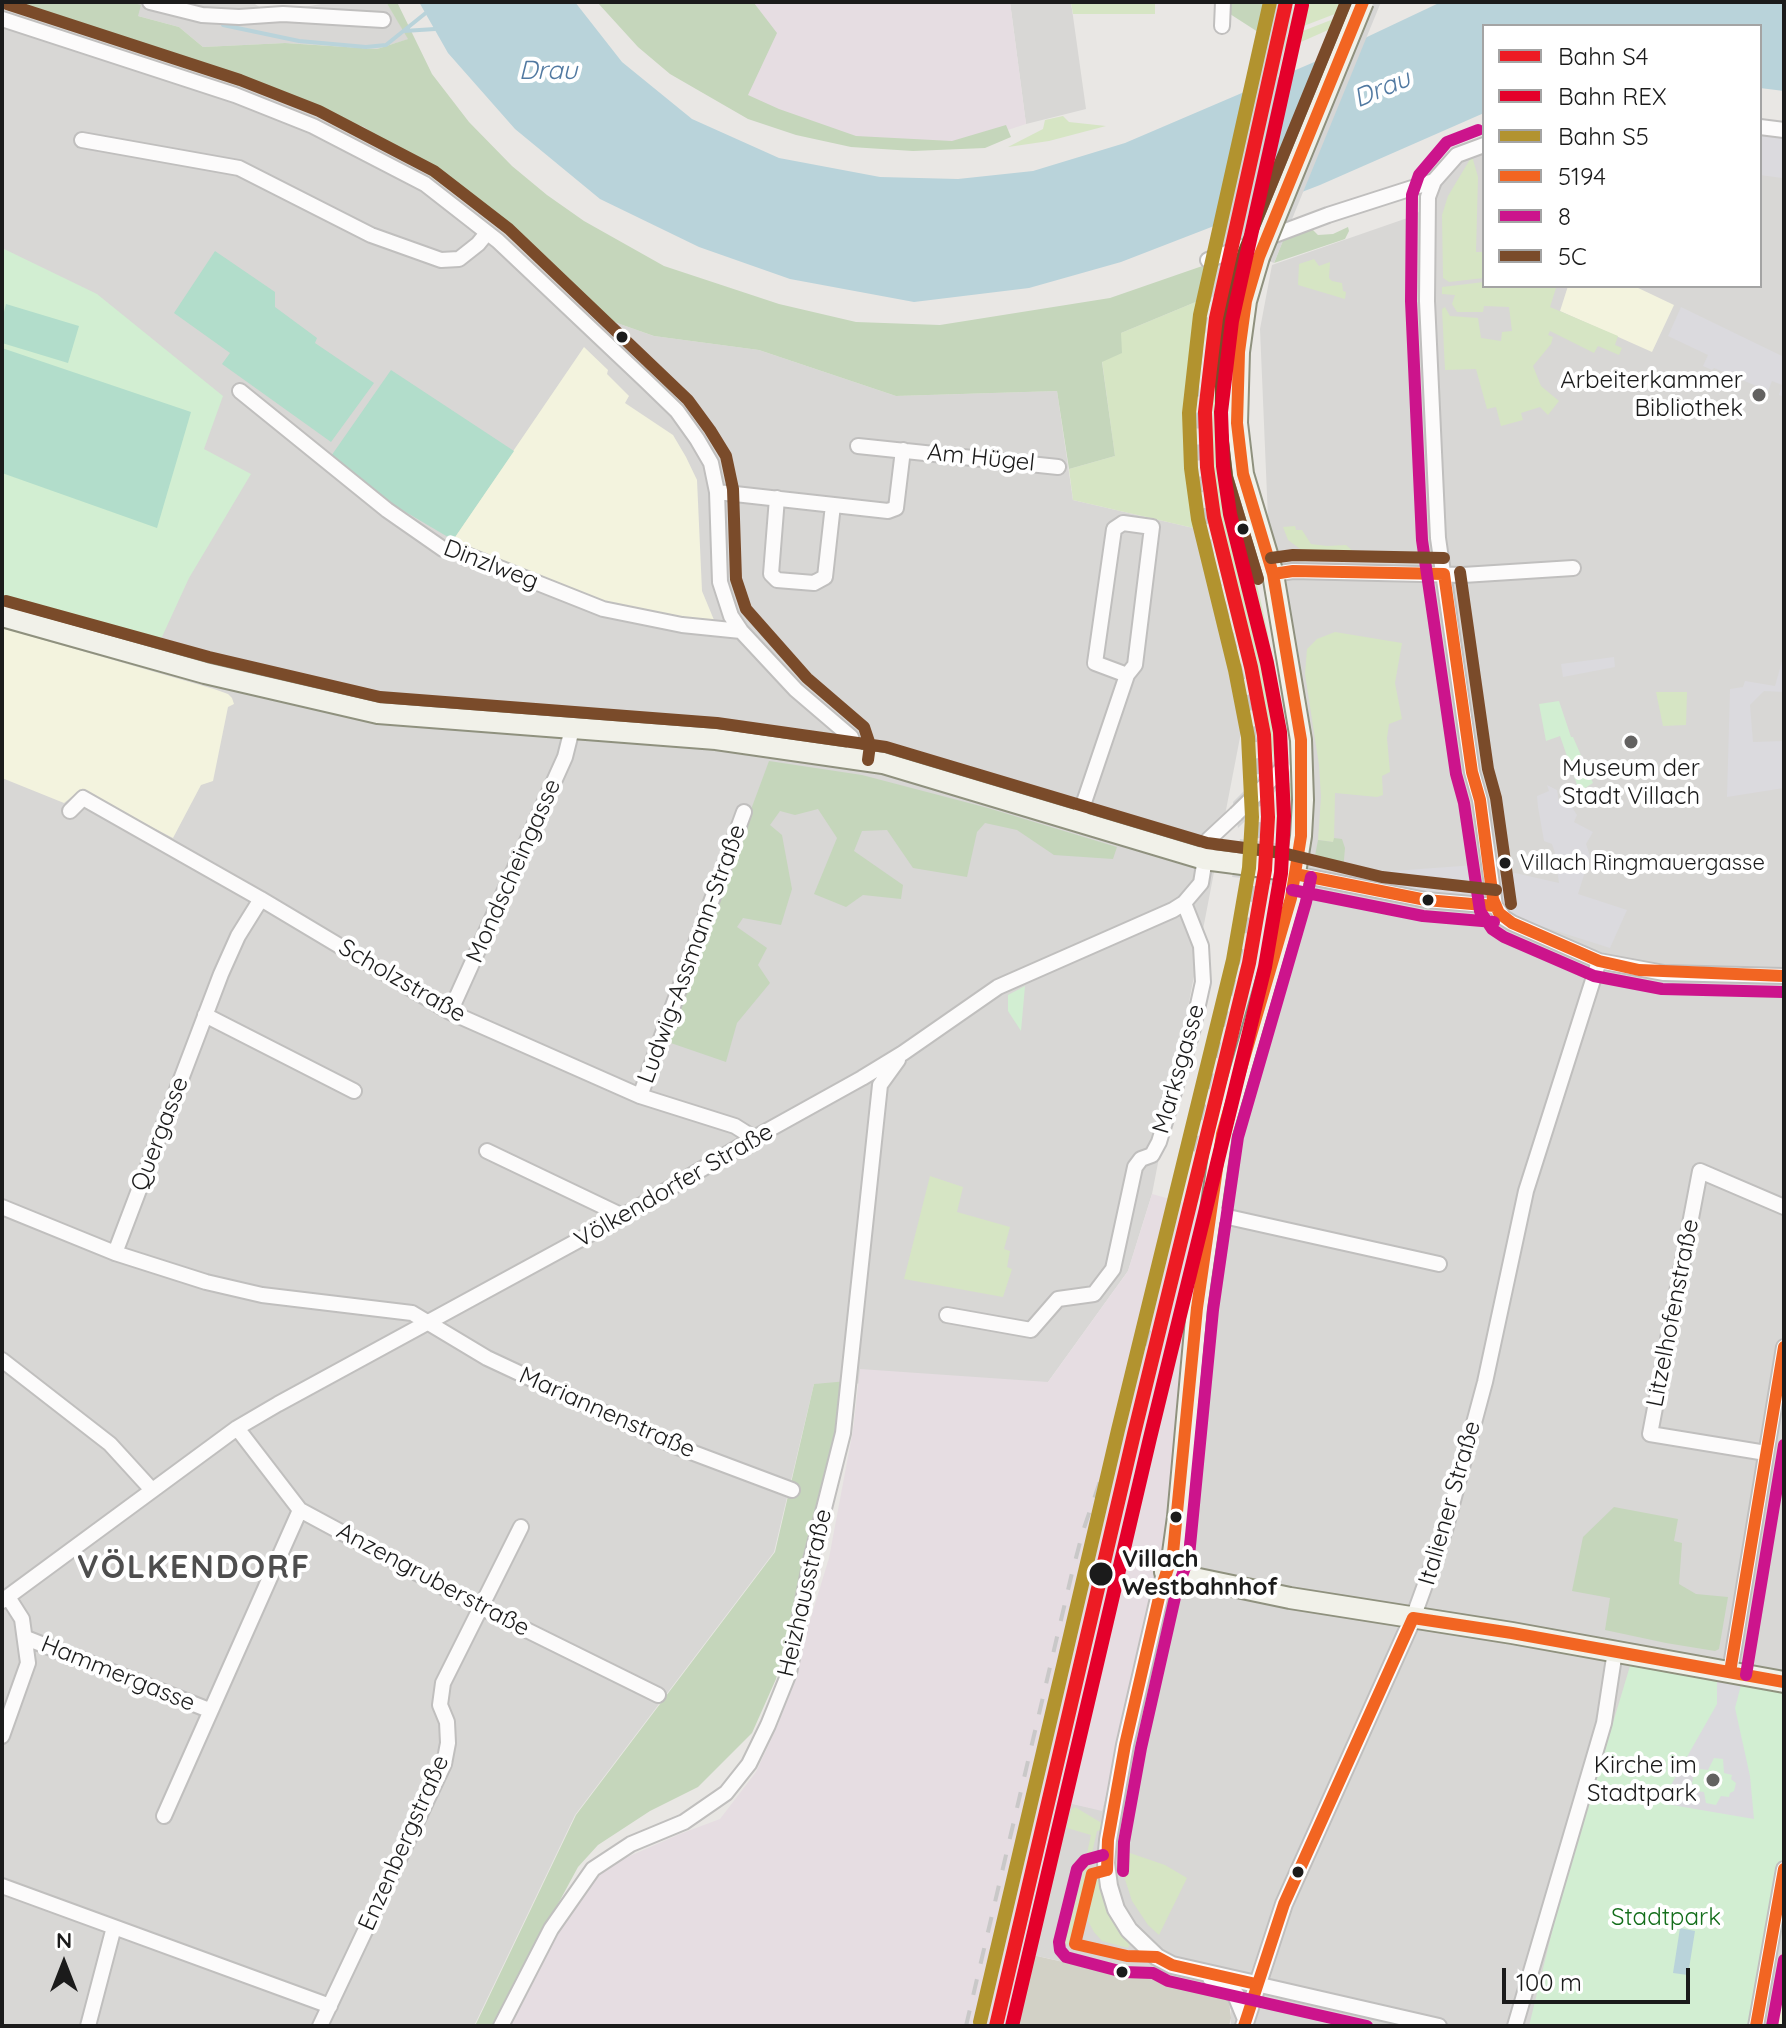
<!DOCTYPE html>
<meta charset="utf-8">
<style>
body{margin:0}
#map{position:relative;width:1786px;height:2028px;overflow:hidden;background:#e9e7e4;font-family:Quicksand,sans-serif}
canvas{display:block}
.frame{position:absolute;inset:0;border:4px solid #1b1b1b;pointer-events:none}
.legend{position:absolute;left:1482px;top:24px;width:280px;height:264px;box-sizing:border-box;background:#fff;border:2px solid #a4a4a4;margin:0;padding:10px 14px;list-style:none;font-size:24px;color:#1b1b1b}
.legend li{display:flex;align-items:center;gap:16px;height:40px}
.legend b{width:40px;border:2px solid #a4a4a4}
.north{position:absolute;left:24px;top:1924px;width:80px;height:80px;-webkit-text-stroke:6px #fff;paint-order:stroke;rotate:0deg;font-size:22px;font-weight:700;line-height:32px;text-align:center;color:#1b1b1b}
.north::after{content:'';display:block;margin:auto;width:28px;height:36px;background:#1b1b1b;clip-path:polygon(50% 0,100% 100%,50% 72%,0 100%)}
.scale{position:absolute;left:1502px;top:1968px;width:188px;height:36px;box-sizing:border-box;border:4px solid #1b1b1b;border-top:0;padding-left:10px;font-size:24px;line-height:28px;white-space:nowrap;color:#1b1b1b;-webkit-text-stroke:6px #fff;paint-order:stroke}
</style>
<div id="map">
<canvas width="1786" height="2028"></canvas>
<div class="frame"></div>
<ul class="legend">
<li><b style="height:10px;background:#ed1c24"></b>Bahn S4</li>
<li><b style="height:10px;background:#e4002b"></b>Bahn REX</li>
<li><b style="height:10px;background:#b2932f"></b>Bahn S5</li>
<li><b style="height:10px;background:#f26522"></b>5194</li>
<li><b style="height:10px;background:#cc148c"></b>8</li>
<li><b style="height:10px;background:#7a4b2a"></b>5C</li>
</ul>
<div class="north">N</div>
<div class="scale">100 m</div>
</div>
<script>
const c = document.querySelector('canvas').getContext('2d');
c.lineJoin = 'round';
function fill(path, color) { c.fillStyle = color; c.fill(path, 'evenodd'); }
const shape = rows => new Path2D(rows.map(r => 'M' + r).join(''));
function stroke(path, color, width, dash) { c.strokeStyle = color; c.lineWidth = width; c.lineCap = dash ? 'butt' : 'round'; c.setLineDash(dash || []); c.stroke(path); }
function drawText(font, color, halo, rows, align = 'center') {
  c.font = font + ' Quicksand,sans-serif'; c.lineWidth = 8; c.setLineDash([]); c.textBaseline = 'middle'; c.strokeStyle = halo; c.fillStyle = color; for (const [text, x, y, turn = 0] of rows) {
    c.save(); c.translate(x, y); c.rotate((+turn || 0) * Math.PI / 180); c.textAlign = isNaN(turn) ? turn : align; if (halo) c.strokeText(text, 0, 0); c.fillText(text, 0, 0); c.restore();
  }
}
const residential = shape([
 [130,2,252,2,268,13,333,2,386,2,409,39,377,49,285,43,203,47,179,27,138,16],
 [1010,2,1071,2,1086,109,1026,124],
 [2,8,364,127,506,232,597,316,654,336,759,350,896,396,1057,391,1073,500,1202,530,1242,727,1152,1194,1128,1271,1048,1382,814,1384,774,1552,575,1815,474,2026,2,2026],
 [1760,138,1784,138,1784,2026,1231,2026,1231,2009,1075,1956,1073,1964,1028,1954,1064,1802,1102,1810,1143,1643,1202,1208,1301,877,1308,759,1268,519,1260,329,1272,265,1416,215,1467,154,1484,148,1484,286,1760,286]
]);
const industrial = shape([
 [613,2,1010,2,1026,124,959,146,876,144,776,121],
 [1152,1194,1202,1208,1160,1569,1102,1811,1064,1802,1028,1954,1072,1964,1075,1955,1229,2002,1231,2018,1229,2026,499,2026,555,1928,607,1866,680,1834,720,1819,756,1772,779,1722,829,1558,853,1430,860,1369,1048,1382,1128,1271]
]);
const education = shape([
 [1568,286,1634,286,1674,305,1652,352,1560,311],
 [584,347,608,370,607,374,629,396,625,403,673,435,686,457,697,480,702,591,714,620,713,623,610,606,480,553,454,538],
 [2,628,214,689,228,694,232,698,234,704,228,707,213,781,201,785,173,838,88,794,78,792,64,803,2,778],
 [1781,1954,1784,1955,1784,2026,1771,2026]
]);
const construction = shape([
 [1028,1954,1072,1964,1075,1955,1220,1992,1229,2002,1231,2018,1229,2026,1012,2026]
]);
const grass = shape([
 [1071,2,1155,2,1155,14,1073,14],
 [1295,2,1354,2,1353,7,1288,32],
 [1349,13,1346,22,1283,50,1285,38],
 [1063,116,1069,122,1106,126,1049,141,1008,147,1043,129,1045,120],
 [1472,156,1478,177,1476,252,1483,252,1484,278,1449,282,1443,278,1442,215,1448,196],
 [1314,259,1319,266,1330,262,1329,278,1332,281,1342,283,1343,291,1346,292,1345,299,1298,285,1299,264],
 [1239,279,1244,279,1226,369,1227,461,1219,369,1231,295],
 [1484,282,1484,286,1556,288,1550,307,1618,336,1615,345,1622,348,1619,355,1598,346,1594,353,1550,331,1548,335,1553,337,1551,344,1533,366,1541,386,1559,401,1548,415,1540,407,1521,413,1523,420,1501,426,1496,407,1487,409,1476,369,1445,370,1442,309,1445,307,1450,316,1478,318,1481,338,1501,341,1502,332,1512,331,1509,307,1484,306,1483,312,1457,312,1452,304,1455,295,1442,294,1442,287],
 [1210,296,1191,400,1193,466,1202,530,1073,500,1069,469,1115,456,1102,361,1121,333],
 [1213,384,1225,485,1231,515,1228,516,1235,537,1238,536,1252,562,1268,634,1282,735,1280,755,1274,762,1257,661,1222,532,1213,477],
 [1295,526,1296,530,1302,530,1311,544,1327,546,1346,545,1354,552,1349,554,1320,554,1303,551,1288,540,1283,527],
 [1335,632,1402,643,1395,683,1402,719,1389,724,1387,738,1390,772,1382,776,1383,795,1377,797,1335,793,1334,842,1318,840,1321,797,1319,765,1305,674,1307,649,1317,639],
 [1656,692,1687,692,1686,725,1663,726],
 [1286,781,1292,784,1287,842,1283,844,1276,843,1276,791],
 [930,1176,963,1187,957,1212,1010,1227,1004,1249,1010,1251,1007,1267,1012,1269,1003,1297,904,1279],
 [1075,1807,1105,1825,1103,1830,1097,1831,1072,1941,1061,1948,1051,1940,1064,1942,1069,1919,1062,1916,1067,1895,1074,1897,1078,1894,1091,1835,1067,1828,1071,1810],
 [1121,1850,1165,1865,1187,1878,1159,1935,1148,1925,1132,1901,1123,1873],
 [1098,1879,1102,1881,1110,1916,1130,1944,1128,1948,1102,1941,1094,1932,1088,1921,1095,1880]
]);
const forest = shape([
 [2,2,130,2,141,5,138,16,179,27,203,47,285,43,377,49,408,39,386,2,397,2,432,74,469,122,512,166,547,195,584,221,664,266,779,304,856,322,940,325,1110,298,1211,263,1210,296,1121,333,1122,353,1102,362,1115,456,1069,469,1057,391,896,396,759,350,654,336,597,316,506,232,364,127,2,8],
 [597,2,754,3,777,33,748,95,779,109,856,136,952,141,1006,125,1011,137,985,148,913,151,851,147,796,135,748,119,670,74,638,47],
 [1228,2,1265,2,1258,32,1230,14],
 [1348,227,1349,231,1345,239,1274,263,1285,235,1311,228,1318,235,1333,234],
 [769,761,862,775,988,808,1117,847,1113,859,1054,855,1017,830,985,823,977,832,967,877,913,868,887,830,862,831,854,851,903,885,901,899,863,895,846,907,814,894,837,838,818,809,795,815,780,811,770,825,782,835,792,889,781,925,743,918,737,927,767,948,758,965,770,983,737,1023,726,1062,665,1041],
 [1334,838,1342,839,1345,848,1343,871,1327,867,1314,861,1318,840,1333,842],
 [848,1381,776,1679,752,1733,698,1787,650,1811,598,1845,578,1867,492,2026,475,2026,576,1815,775,1552,814,1384],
 [1614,1507,1678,1519,1674,1541,1682,1543,1679,1584,1696,1594,1728,1597,1719,1649,1715,1651,1666,1643,1605,1630,1610,1598,1572,1591,1583,1537]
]);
const park = shape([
 [2,248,97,294,223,396,204,449,251,474,189,578,161,639,2,595],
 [1559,701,1571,737,1573,737,1593,783,1582,790,1577,785,1560,736,1546,741,1539,704],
 [1025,986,1021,1031,1008,1011,1008,995],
 [1630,1666,1784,1693,1784,1869,1756,2026,1529,2026,1559,1903]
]);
const pitch = shape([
 [215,251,275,292,275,307,317,338,315,343,374,383,331,442,222,364,230,353,174,313],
 [6,304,79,326,68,363,2,343,2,320],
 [2,348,191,412,157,528,2,473],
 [391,370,514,451,453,540,387,501,329,459]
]);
const plaza = shape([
 [1760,135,1784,138,1782,178,1760,175],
 [1681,307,1784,357,1784,397,1779,395,1782,385,1772,381,1768,391,1714,368,1712,370,1703,366,1708,355,1668,336],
 [1784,654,1784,692,1764,691,1750,705,1753,742,1784,741,1784,788,1727,797,1730,689,1743,687,1745,681,1775,686],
 [1614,657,1615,667,1563,677,1561,664],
 [1547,785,1557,790,1559,802,1567,799,1577,815,1574,822,1593,832,1586,844,1590,856,1578,894,1627,910,1610,948,1525,921,1510,914,1504,907,1498,876,1515,873,1559,883,1555,853,1552,844,1544,841,1538,807,1537,796,1549,791],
 [1477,863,1485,898,1474,904,1400,886,1383,888,1351,880,1352,874,1475,865],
 [1717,1681,1741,1685,1735,1708,1750,1776,1754,1819,1666,1804,1671,1785,1717,1704],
 [1714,1758,1723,1759,1724,1773,1732,1775,1731,1779,1736,1783,1734,1791,1730,1793,1729,1797,1721,1796,1716,1805,1706,1803,1704,1792,1696,1791,1692,1783,1694,1774,1700,1769,1708,1770]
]);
const water = shape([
 [419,2,575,2,622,62,692,119,779,158,880,177,958,179,1033,171,1125,143,1312,63,1441,2,1784,2,1784,91,1760,88,1760,26,1484,26,1484,113,1320,185,1121,262,1029,288,914,302,790,279,699,247,600,199,515,129,448,53],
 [1680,1928,1695,1931,1688,1975,1673,1973]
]);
const pier = shape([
 [1265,2,1293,7,1288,32,1234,281,1200,306],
 [1355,2,1381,2,1274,263,1251,253],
 [1280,755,1286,781,1238,828,1233,802],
 [1240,839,1283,844,1275,887,1263,880,1232,877]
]);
const stream = shape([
 [223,25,299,41,366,47,386,45,427,12],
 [404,31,435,29]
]);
const minor = shape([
 [150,2,202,15,239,17,283,14,383,20],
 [2,19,235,95,313,126,425,184,498,241,646,381,677,411,697,439,711,463,717,492,720,582,731,616,741,631,796,690,851,737,854,747,852,757],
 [1222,26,1223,2],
 [1760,127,1784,130],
 [82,140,239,168,371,235,441,260,459,259,478,244,487,233],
 [1484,145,1457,155,1434,181,1428,197,1427,301,1438,538,1472,772,1480,800,1495,906,1504,918,1512,923,1599,961,1664,973,1784,976],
 [1208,260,1328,215,1434,181],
 [240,391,387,510,443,549,467,555,603,609,682,625,741,631],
 [858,446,1058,467],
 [717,492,888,511,896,508,903,450],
 [777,498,771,574,777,580,814,583,825,577,833,505],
 [1273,574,1293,571,1463,575,1573,568],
 [70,811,83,798,261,899,450,1012,640,1096,735,1126,754,1138],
 [1078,820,1127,675,1135,665,1152,527,1123,523,1114,529,1095,663,1127,675],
 [1295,874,1426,900,1495,906],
 [450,1012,565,757,572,729],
 [205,1015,354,1091],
 [640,1096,744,812],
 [487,1151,623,1216],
 [2,1207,115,1253,206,1282,262,1295,412,1313,487,1358,675,1446,792,1490],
 [1210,1213,1439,1264],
 [115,1253,221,974,238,936,261,899],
 [947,1315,1031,1330,1058,1299,1094,1294,1113,1269,1135,1167,1141,1159,1152,1155,1159,1142,1192,1032,1203,982,1201,946,1184,903],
 [2,1360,110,1444,152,1490],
 [237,1428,300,1510,480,1607,658,1695],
 [1766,1453,1650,1434,1700,1171,1784,1207],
 [2,1601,237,1428,278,1404,623,1216,754,1138,862,1078,903,1053,998,987,1173,910,1184,903,1201,883,1208,840,1236,814],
 [1413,1618,1446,1527,1485,1382,1526,1191,1599,961],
 [26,1638,209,1710],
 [1730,1672,1784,1347],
 [2,1736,28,1663,22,1619,8,1597],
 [164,1816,300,1510],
 [2,1886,330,2006],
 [1256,1984,1439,2026],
 [88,2026,114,1927],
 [320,2026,444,1764,448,1743,447,1722,440,1705,443,1683,521,1527],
 [501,2026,551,1929,593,1869,631,1844,684,1822,726,1793,749,1764,768,1725,789,1673,811,1560,843,1433,880,1085,898,1060],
 [1515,2026,1604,1723,1615,1651],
 [1756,2026,1784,1869]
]);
const tertiary = shape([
 [1165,1572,1125,1745,1108,1840,1106,1863,1109,1886,1116,1909,1129,1930,1157,1957,1172,1965,1256,1984],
 [1211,1978,1236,1995,1246,2019],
 [1244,2026,1284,1904,1413,1618]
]);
const secondary = shape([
 [1259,257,1246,301,1239,352,1237,423,1243,474,1273,574,1301,740,1303,800,1301,836,1291,898,1222,1134,1197,1308,1178,1517,1173,1553,1165,1572,1290,1598,1512,1633,1784,1682],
 [2,616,205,673,378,713,716,739,883,763,1204,859,1235,863]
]);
const rail = shape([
 [1193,1151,1243,943,1255,874,1259,822,1258,767,1252,715,1212,555,1200,487,1197,383,1204,327,1219,248,1273,2],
 [966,2026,1072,1573,1083,1531,1130,1394,1151,1324]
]);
const minorBridge = shape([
 [1236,814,1283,768]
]);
const secondaryBridge = shape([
 [1259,257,1363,2],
 [1235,863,1279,869]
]);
const bus1 = shape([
 [1273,574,1293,571,1444,574],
 [1444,574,1472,772,1480,800,1493,899,1499,913,1512,923,1599,961,1639,970,1784,976],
 [1295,874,1426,900,1495,906],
 [1413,1618,1512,1633,1784,1682],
 [1730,1672,1784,1347],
 [1107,1870,1108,1840,1125,1745,1161,1589,1173,1553,1197,1308,1222,1134,1291,898,1301,836,1301,740,1273,574,1243,474,1237,423,1239,352,1246,301,1259,257,1363,2],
 [1107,1870,1092,1874,1075,1944,1127,1956,1157,1957,1172,1965,1256,1984],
 [1244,2026,1284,1904,1413,1618],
 [1756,2026,1784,1869]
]);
const bus2 = shape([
 [1478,130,1447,142,1419,175,1412,195,1411,301,1422,540,1456,774,1464,803,1480,911,1492,929,1504,937,1594,976,1662,989,1784,992],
 [1292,890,1423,916,1494,922],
 [1746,1675,1784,1445],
 [1103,1855,1085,1860,1077,1869,1059,1942,1060,1950,1066,1957,1123,1972,1153,1973,1168,1981,1367,2026],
 [1123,1871,1124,1842,1141,1748,1176,1593,1189,1556,1213,1310,1238,1137,1306,902,1311,877],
 [1772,2026,1784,1960]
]);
const bus3 = shape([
 [7,4,240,80,319,111,434,171,509,229,688,400,710,430,726,456,733,489,736,579,746,609,807,678,864,727,870,745,868,760],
 [1271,558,1293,555,1444,558],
 [1460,572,1488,769,1496,798,1511,904],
 [1258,579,1227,477,1221,425,1221,365,1230,299,1244,251,1346,2],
 [6,601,209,657,380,697,717,723,886,747,1207,843,1283,853,1382,877,1496,890]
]);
const rail1 = shape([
 [996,2026,1134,1434,1249,963,1265,870,1268,817,1264,735,1251,667,1214,517,1207,467,1205,412,1216,318,1286,2]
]);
const rail2 = shape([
 [1012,2026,1150,1438,1265,967,1281,873,1284,816,1280,732,1267,663,1230,514,1223,466,1221,412,1232,321,1302,5]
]);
const rail3 = shape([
 [980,2022,1118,1430,1233,960,1249,868,1252,817,1248,737,1235,670,1198,519,1191,468,1189,413,1200,315,1270,2]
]);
const markers = [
 [622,337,7,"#1b1b1b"],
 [1759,395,8,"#636261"],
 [1243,529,7,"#1b1b1b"],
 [1631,742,8,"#636261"],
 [1505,863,7,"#1b1b1b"],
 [1428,900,7,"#1b1b1b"],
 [1176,1517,7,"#1b1b1b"],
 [1101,1574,13,"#1b1b1b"],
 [1713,1780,8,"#636261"],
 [1298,1872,7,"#1b1b1b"],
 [1122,1972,7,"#1b1b1b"]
];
const busNames = [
 ["Villach Ringmauergasse",1520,863]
];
const poiNames = [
 ["Arbeiterkammer",1743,381],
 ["Bibliothek",1743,409],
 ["Museum der",1631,769,"center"],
 ["Stadt Villach",1631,797,"center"],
 ["Kirche im",1697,1766],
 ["Stadtpark",1697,1794]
];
const streetNames = [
 ["Am Hügel",981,458,6],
 ["Dinzlweg",491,565,21],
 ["Mondscheingasse",514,871,-66],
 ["Ludwig-Assmann-Straße",692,954,-70],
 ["Scholzstraße",402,981,30],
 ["Marksgasse",1179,1069,-74],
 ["Quergasse",160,1134,-69],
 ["Völkendorfer Straße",674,1186,-30],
 ["Litzelhofenstraße",1673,1313,-79],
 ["Mariannenstraße",607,1413,24],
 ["Italiener Straße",1450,1503,-74],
 ["Anzengruberstraße",433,1580,28],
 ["Heizhausstraße",805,1593,-77],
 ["Hammergasse",118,1674,22],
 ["Enzenbergstraße",404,1843,-66]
];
const stopNames = [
 ["Villach",1122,1560],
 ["Westbahnhof",1122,1588]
];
const parkNames = [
 ["Stadtpark",1666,1918]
];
const waterNames = [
 ["Drau",548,71],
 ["Drau",1382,89,-23]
];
const districtNames = [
 ["VÖLKENDORF",194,1568]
];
fill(residential, '#d8d7d5');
fill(industrial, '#e6dde2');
fill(education, '#f3f3de');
fill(construction, '#d2d1c6');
fill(grass, '#d6e5c4');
fill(forest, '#c5d6bb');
fill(park, '#d2eed2');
fill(pitch, '#b2ddcb');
fill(plaza, '#dbdade');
fill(water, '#b9d3da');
fill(pier, '#d6d6d5');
stroke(stream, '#b9d3da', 4);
stroke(minor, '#c0bfbe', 18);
stroke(tertiary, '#c0bfbe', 20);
stroke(secondary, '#8f917e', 24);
stroke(minor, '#fcfbfb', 14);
stroke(tertiary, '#fcfbfb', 16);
stroke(secondary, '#f1f1e9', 20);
stroke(rail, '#c9c8c8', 4, [16, 16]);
stroke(minorBridge, '#c0bfbe', 18, []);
stroke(secondaryBridge, '#8f917e', 24, []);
stroke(minorBridge, '#fcfbfb', 14);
stroke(secondaryBridge, '#f1f1e9', 20);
stroke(bus1, '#f26522', 12);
stroke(bus2, '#cc148c', 12);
stroke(bus3, '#7a4b2a', 12);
stroke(rail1, '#ed1c24', 14);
stroke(rail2, '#e4002b', 14);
stroke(rail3, '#b2932f', 14);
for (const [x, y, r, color] of markers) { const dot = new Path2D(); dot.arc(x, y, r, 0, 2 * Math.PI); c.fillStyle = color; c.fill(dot); stroke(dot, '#fff', 3); }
drawText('22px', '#1b1b1b', '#fff', busNames, 'left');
drawText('24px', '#1b1b1b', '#fff', poiNames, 'right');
drawText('24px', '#1b1b1b', '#fff', streetNames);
drawText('bold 24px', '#1b1b1b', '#fff', stopNames, 'left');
drawText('24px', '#146e1b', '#fff', parkNames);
drawText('italic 26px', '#5179a1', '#fff', waterNames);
c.letterSpacing = '2px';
drawText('bold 32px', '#4e4e4e', '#fff', districtNames);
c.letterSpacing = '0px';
</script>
